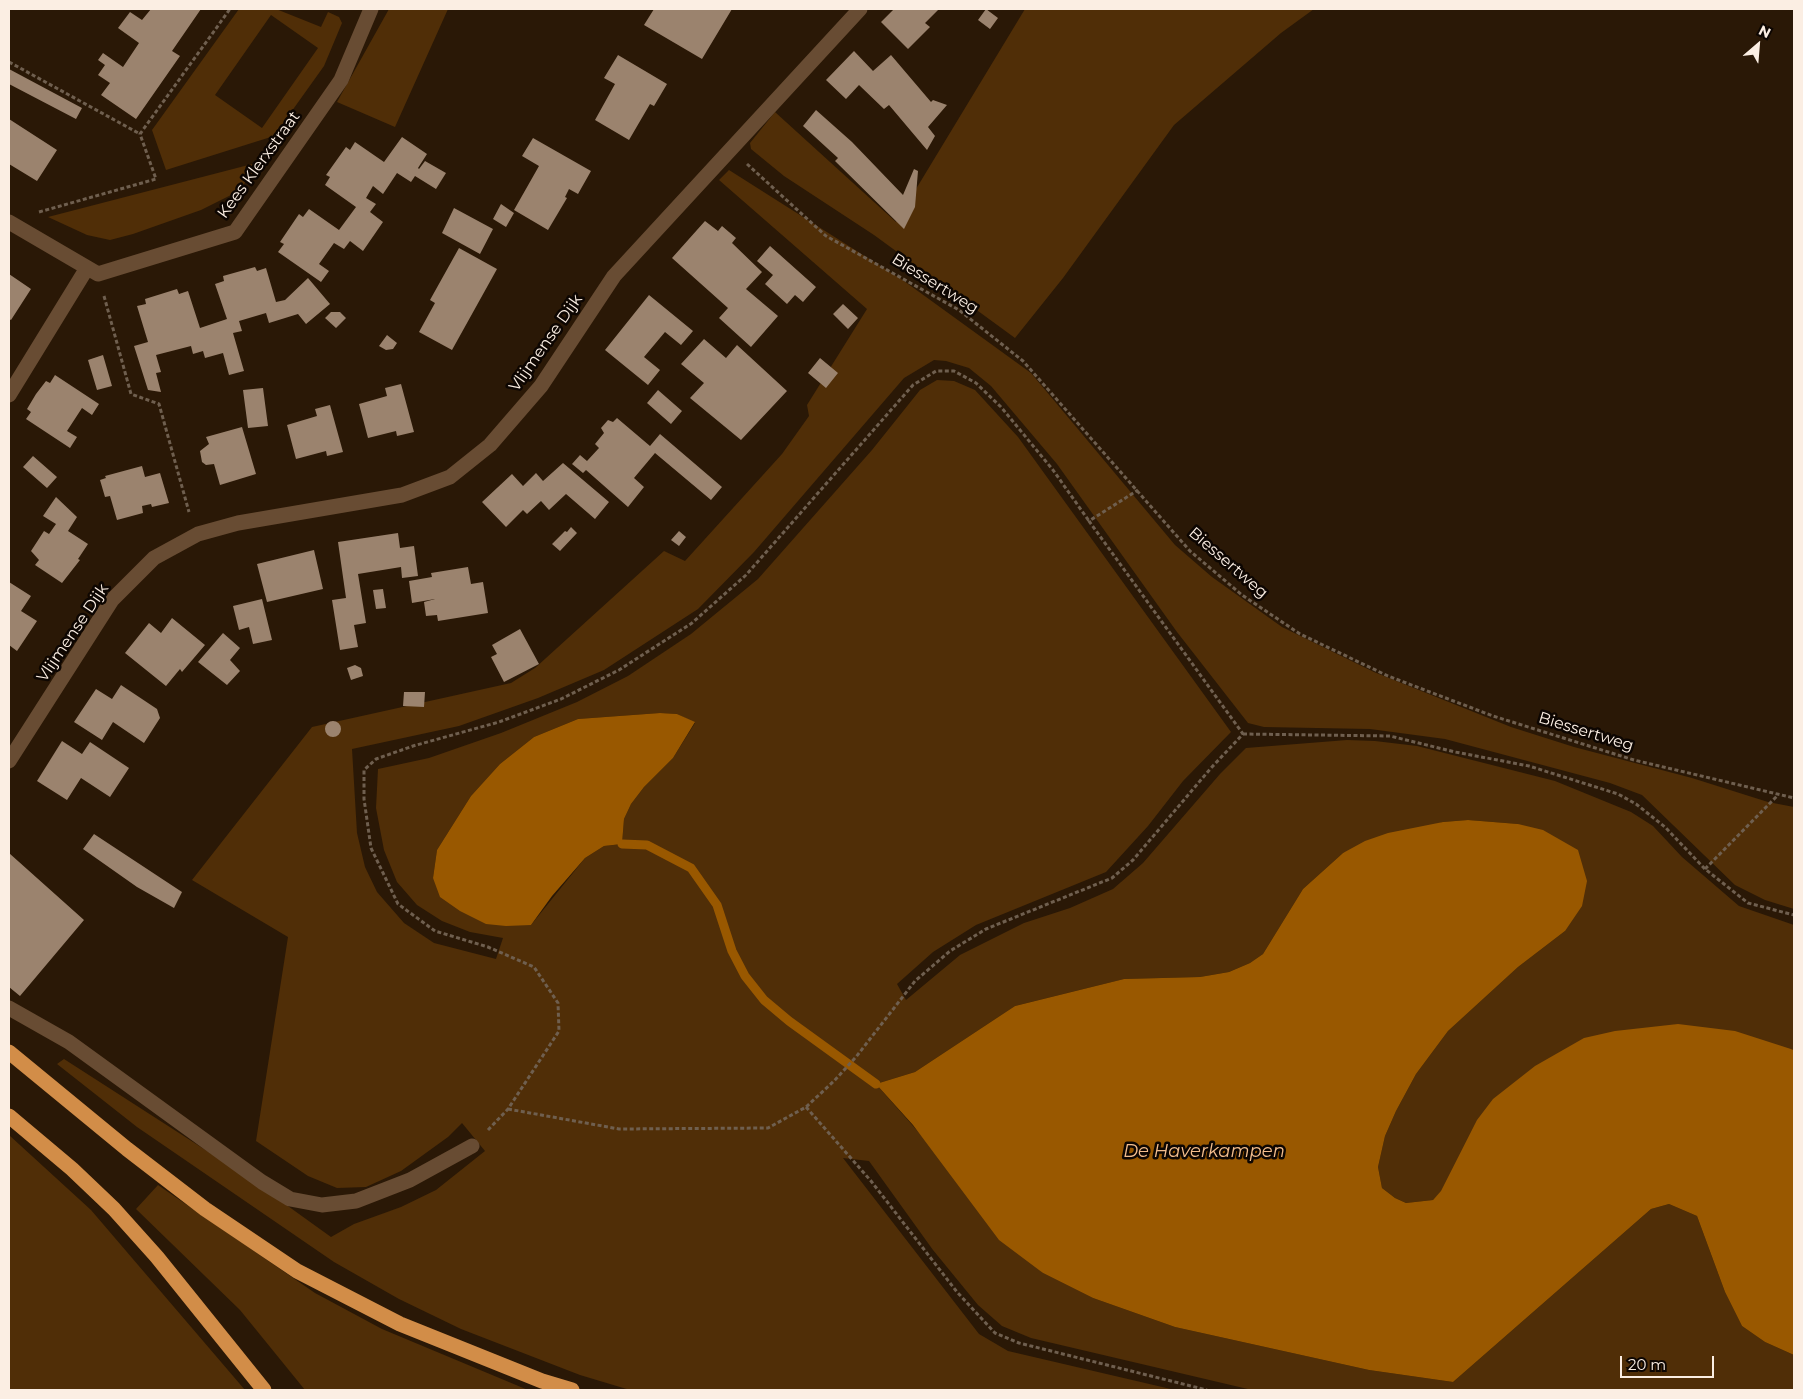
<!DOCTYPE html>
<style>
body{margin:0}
#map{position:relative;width:1803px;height:1399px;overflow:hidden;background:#2a1806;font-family:Montserrat,sans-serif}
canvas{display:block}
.frame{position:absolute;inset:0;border:10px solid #fbeee3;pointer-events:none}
.north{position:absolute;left:1733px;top:20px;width:50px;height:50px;-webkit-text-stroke:4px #0d0602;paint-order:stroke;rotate:27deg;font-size:14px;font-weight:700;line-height:20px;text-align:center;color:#fbeee3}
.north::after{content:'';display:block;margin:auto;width:18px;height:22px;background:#fbeee3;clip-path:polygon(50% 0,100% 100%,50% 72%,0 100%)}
.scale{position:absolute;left:1620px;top:1356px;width:94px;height:22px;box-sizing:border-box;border:2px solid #fbeee3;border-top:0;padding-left:6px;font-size:15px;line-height:18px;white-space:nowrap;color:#fbeee3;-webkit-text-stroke:4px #0d0602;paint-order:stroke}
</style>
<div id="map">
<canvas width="1803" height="1399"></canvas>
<div class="frame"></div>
<div class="north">N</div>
<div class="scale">20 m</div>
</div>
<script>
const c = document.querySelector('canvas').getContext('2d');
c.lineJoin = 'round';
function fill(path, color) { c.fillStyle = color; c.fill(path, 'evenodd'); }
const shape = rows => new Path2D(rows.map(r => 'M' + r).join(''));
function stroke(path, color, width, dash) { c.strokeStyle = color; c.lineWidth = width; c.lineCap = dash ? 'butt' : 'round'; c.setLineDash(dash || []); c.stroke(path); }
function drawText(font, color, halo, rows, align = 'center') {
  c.font = font + ' Montserrat,sans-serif'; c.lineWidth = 5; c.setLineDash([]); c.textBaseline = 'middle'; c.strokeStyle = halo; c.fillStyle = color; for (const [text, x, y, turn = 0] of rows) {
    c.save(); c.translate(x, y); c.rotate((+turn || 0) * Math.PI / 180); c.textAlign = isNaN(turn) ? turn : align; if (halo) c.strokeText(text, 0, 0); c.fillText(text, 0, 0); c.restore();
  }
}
const green = shape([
 [239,9,276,9,321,27,328,12,339,17,342,23,324,66,274,136,166,170,152,130],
 [271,15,318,48,262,128,215,95],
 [389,9,448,9,395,127,337,102],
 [1025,9,1314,9,1281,33,1174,125,1063,278,1015,338,874,235,784,176,751,149,750,143,775,112,896,222],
 [260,162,239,191,201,210,133,234,110,240,87,235,48,217],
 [729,170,904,281,1031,373,1175,545,1212,577,1282,627,1374,672,1511,727,1574,747,1692,778,1768,802,1794,807,1794,909,1765,900,1735,885,1642,795,1610,783,1445,739,1370,729,1264,727,1248,723,1177,632,1057,464,991,386,969,368,946,361,934,360,904,378,754,552,698,609,604,670,538,698,459,726,352,749,357,833,365,867,377,892,404,923,434,943,496,959,503,938,470,932,442,921,417,905,397,882,384,850,376,808,378,769,429,758,501,733,577,702,628,676,691,634,758,579,872,450,920,390,937,380,954,381,975,390,1018,437,1231,732,1183,781,1148,826,1106,872,976,925,933,952,897,984,906,1000,960,955,1024,923,1070,908,1113,889,1143,863,1220,774,1246,748,1347,740,1375,741,1417,746,1555,781,1631,812,1653,826,1682,857,1739,906,1794,925,1794,1050,1791,1049,1441,1192,1433,1200,1406,1203,1395,1198,1382,1188,1378,1167,1385,1136,1396,1111,1416,1074,1448,1031,1518,967,1565,931,1518,824,1468,820,1443,822,1343,853,1303,889,1263,954,1250,963,1229,972,1200,977,1124,979,1015,1006,915,1072,876,1084,1043,1273,1093,1298,1175,1327,1369,1370,1453,1382,1651,1209,1669,1204,1697,1216,1725,1292,1742,1326,1765,1342,1794,1355,1794,1390,1252,1390,1031,1338,1002,1326,978,1305,933,1250,869,1161,843,1158,979,1334,1008,1351,1175,1390,630,1390,580,1375,461,1329,399,1299,334,1262,137,1127,57,1064,64,1059,249,1178,331,1237,354,1224,401,1207,436,1190,485,1151,462,1123,448,1137,401,1171,366,1187,337,1188,308,1176,256,1141,288,937,192,880,312,727,511,683,535,668,664,551,685,561,782,454,809,416,807,405,867,309,719,180],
 [660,713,677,714,695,723,673,758,644,787,631,804,624,819,622,844,604,846,585,858,531,925,433,878,437,850,471,796,500,764,534,737,578,719],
 [9,1135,91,1210,245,1390,9,1390],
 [158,1185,315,1293,382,1329,528,1390,305,1390,240,1310,136,1209]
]);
const water = shape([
 [660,713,677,714,695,722,673,758,644,787,631,804,624,819,622,844,604,846,585,858,552,896,531,925,506,926,486,924,460,911,440,897,433,878,437,850,471,796,500,764,534,737,578,719],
 [1468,820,1518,824,1543,830,1578,850,1587,881,1582,906,1565,931,1518,967,1448,1031,1416,1074,1396,1111,1385,1136,1378,1167,1382,1188,1395,1198,1406,1203,1433,1200,1441,1191,1477,1120,1493,1099,1535,1066,1584,1038,1615,1031,1678,1024,1735,1031,1794,1050,1794,1355,1765,1342,1742,1326,1725,1292,1697,1216,1669,1204,1651,1209,1453,1382,1369,1370,1175,1327,1093,1298,1043,1273,999,1240,913,1125,876,1084,915,1072,1015,1006,1124,979,1200,977,1229,972,1250,963,1263,954,1303,889,1343,853,1365,841,1388,833,1443,822]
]);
const stream = shape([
 [622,844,647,845,691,868,717,905,732,951,745,976,764,1000,789,1021,876,1084]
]);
const building = shape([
 [151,9,201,9,172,51,180,56,136,119,101,95,110,83,98,75,105,65,98,60,103,53,123,67,139,43,118,28,130,12,142,20],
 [654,9,732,9,702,59,644,25],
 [894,9,939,9,925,23,930,27,908,49,881,22],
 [986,9,998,18,990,29,978,20],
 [854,51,873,71,891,55,931,102,933,100,947,105,928,127,935,136,927,150,889,105,884,109,859,85,846,99,826,80],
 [618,55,667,84,654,106,650,104,629,140,595,120,615,84,604,78],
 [9,69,82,108,76,119,9,84],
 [816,110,852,142,903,195,914,169,918,171,915,207,904,229,835,161,838,158,803,126],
 [9,119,57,150,37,181,9,164],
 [402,137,427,154,418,168,419,169,425,161,446,173,436,189,415,176,411,182,397,173,383,194,373,186,366,198,376,204,370,212,383,222,363,251,350,241,344,249,334,243,319,264,329,271,321,282,278,252,284,244,280,242,299,214,303,217,309,209,339,230,356,207,325,185,330,177,326,175,346,147,350,150,355,142,384,162],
 [533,138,591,171,578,194,569,189,565,197,567,198,548,230,514,210,539,166,522,156],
 [501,204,514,213,506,227,493,219],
 [454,208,493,229,480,254,442,233],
 [705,221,718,231,722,226,736,238,732,243,762,272,746,289,778,316,751,347,719,318,728,308,672,258],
 [770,246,816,287,803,302,795,295,787,304,765,284,773,275,757,261],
 [459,248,497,269,452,350,419,332,435,303,430,300],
 [255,267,257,271,266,268,276,302,285,300,308,278,330,304,306,324,298,314,269,323,266,313,239,321,242,331,233,333,244,371,229,375,223,353,205,358,203,351,193,354,191,346,156,355,161,372,156,373,161,392,148,390,134,346,148,342,137,306,146,304,145,299,177,289,179,294,188,291,200,328,227,319,215,284,224,281,223,276],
 [9,274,31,289,11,320,9,319],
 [649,295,693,331,681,345,665,332,644,357,660,370,648,385,605,350],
 [843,304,858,318,848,329,833,314],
 [331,312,340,312,346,318,336,328,325,318],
 [387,335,397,343,393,349,386,350,379,346],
 [704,339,726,358,737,345,787,391,741,440,690,398,704,383,681,364],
 [103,355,112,386,97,390,88,360],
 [820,358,838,373,826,388,808,373],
 [55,375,99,404,92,415,82,408,67,431,77,437,70,448,26,419,31,412,27,409,36,394,46,381,50,383],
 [401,384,414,432,397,436,396,431,368,438,359,404,387,396,385,388],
 [263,388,268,426,248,428,243,390],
 [658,390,682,411,671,424,647,403],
 [330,405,343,452,327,456,326,451,296,459,287,425,317,416,315,409],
 [617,418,650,446,660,434,722,487,711,500,655,453,634,478,644,487,628,507,586,470,583,473,572,464,580,455,587,461,599,448,595,444,604,433,601,428,608,420,613,422],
 [242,427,256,474,220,485,214,464,206,465,202,462,200,451,209,444,206,437],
 [33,456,57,477,47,488,23,467],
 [563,463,609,502,595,519,566,494,549,510,541,501,527,514,523,510,506,527,482,502,512,474,523,486,536,473,543,481],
 [142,466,145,477,160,473,169,503,152,507,151,504,142,506,143,513,117,520,110,496,105,497,100,480,106,478,105,476],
 [56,497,77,517,68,531,88,544,78,559,80,560,62,583,35,565,39,560,31,551,44,531,49,534,56,524,43,516],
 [571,527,577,533,560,551,552,544,565,531,567,532],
 [679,531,686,537,679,546,671,540],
 [398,533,400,548,414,546,418,576,402,578,401,567,358,574,366,623,354,625,358,647,340,650,332,600,346,598,338,542],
 [314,550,323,589,267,602,257,564],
 [468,567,471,584,483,582,488,613,438,621,437,615,426,616,424,602,435,599,412,603,409,581,432,577,431,573],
 [9,582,31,596,21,611,37,621,17,651,9,645],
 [383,589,386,608,376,609,373,590],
 [262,599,272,640,253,644,249,627,239,630,233,606],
 [172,618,205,645,182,672,180,669,166,686,125,653,149,623,161,633],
 [520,629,539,664,504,682,491,657,497,654,492,645],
 [223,633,240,648,230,660,240,671,227,685,198,662],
 [355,665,361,668,363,676,351,680,347,668],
 [121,685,157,709,160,718,144,743,113,722,102,740,74,722,96,689,112,699],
 [404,692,425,692,424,707,403,706],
 '325 729a8 8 0 1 1 16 0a8 8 0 1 1-16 0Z',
 [62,741,82,754,90,742,129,768,110,797,81,778,67,800,37,781],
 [94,834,182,892,174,908,137,887,83,849],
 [9,853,84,920,20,996,9,987]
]);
const path = shape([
 [9,62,140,134],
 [747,164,826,236,959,310,1023,361,1190,551,1242,595,1300,634,1388,676,1493,716,1634,760,1794,798],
 [39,212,156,179,140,134,230,9],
 [104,296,131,394,159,404,189,512],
 [1243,734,1390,736,1455,752,1529,766,1618,794,1636,804,1665,827,1705,869,1748,903,1794,915],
 [1705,869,1778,795],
 [806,1107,871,1181,957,1292,995,1333,1019,1343,1207,1390],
 [508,1109,619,1129,768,1128,806,1107,834,1081,856,1057,915,981,950,951,986,929,1112,878,1133,860,1211,768,1243,734,1089,521,1138,490],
 [488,1130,508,1109,559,1031,558,1003,534,967,488,947,435,931,398,904,371,848,364,799,364,770,376,759,413,746,499,722,561,699,619,670,692,623,746,575,913,385,936,371,954,371,976,383,1001,407,1053,470,1089,521]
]);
const street = shape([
 [9,222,98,274,235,232,341,80,371,9],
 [9,395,87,268],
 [9,761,112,600,154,558,198,534,238,523,402,495,450,477,490,445,541,386,614,276,860,9],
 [9,1008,69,1042,262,1182,290,1199,322,1205,356,1201,410,1180,472,1146]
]);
const highway = shape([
 [9,1052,127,1149,205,1209,297,1271,400,1324,542,1381,572,1390],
 [9,1116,72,1169,114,1209,157,1257,264,1390]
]);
const streetNames = [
 ["Kees Klerxstraat",259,165,-54],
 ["Biessertweg",935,284,32],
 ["Vlijmense Dijk",546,343,-55],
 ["Biessertweg",1228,563,41],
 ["Vlijmense Dijk",73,633,-56],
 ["Biessertweg",1586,732,17]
];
const waterNames = [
 ["De Haverkampen",1204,1152]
];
fill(green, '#502e07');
fill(water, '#995800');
stroke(stream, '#995800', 9);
fill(building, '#9b836e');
stroke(path, '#6f5f4f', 3, [4, 2.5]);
stroke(street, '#684c33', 15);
stroke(highway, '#d28d48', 15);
drawText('16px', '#fbeee3', '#0d0602', streetNames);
drawText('italic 18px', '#f4be8d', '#0d0602', waterNames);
</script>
